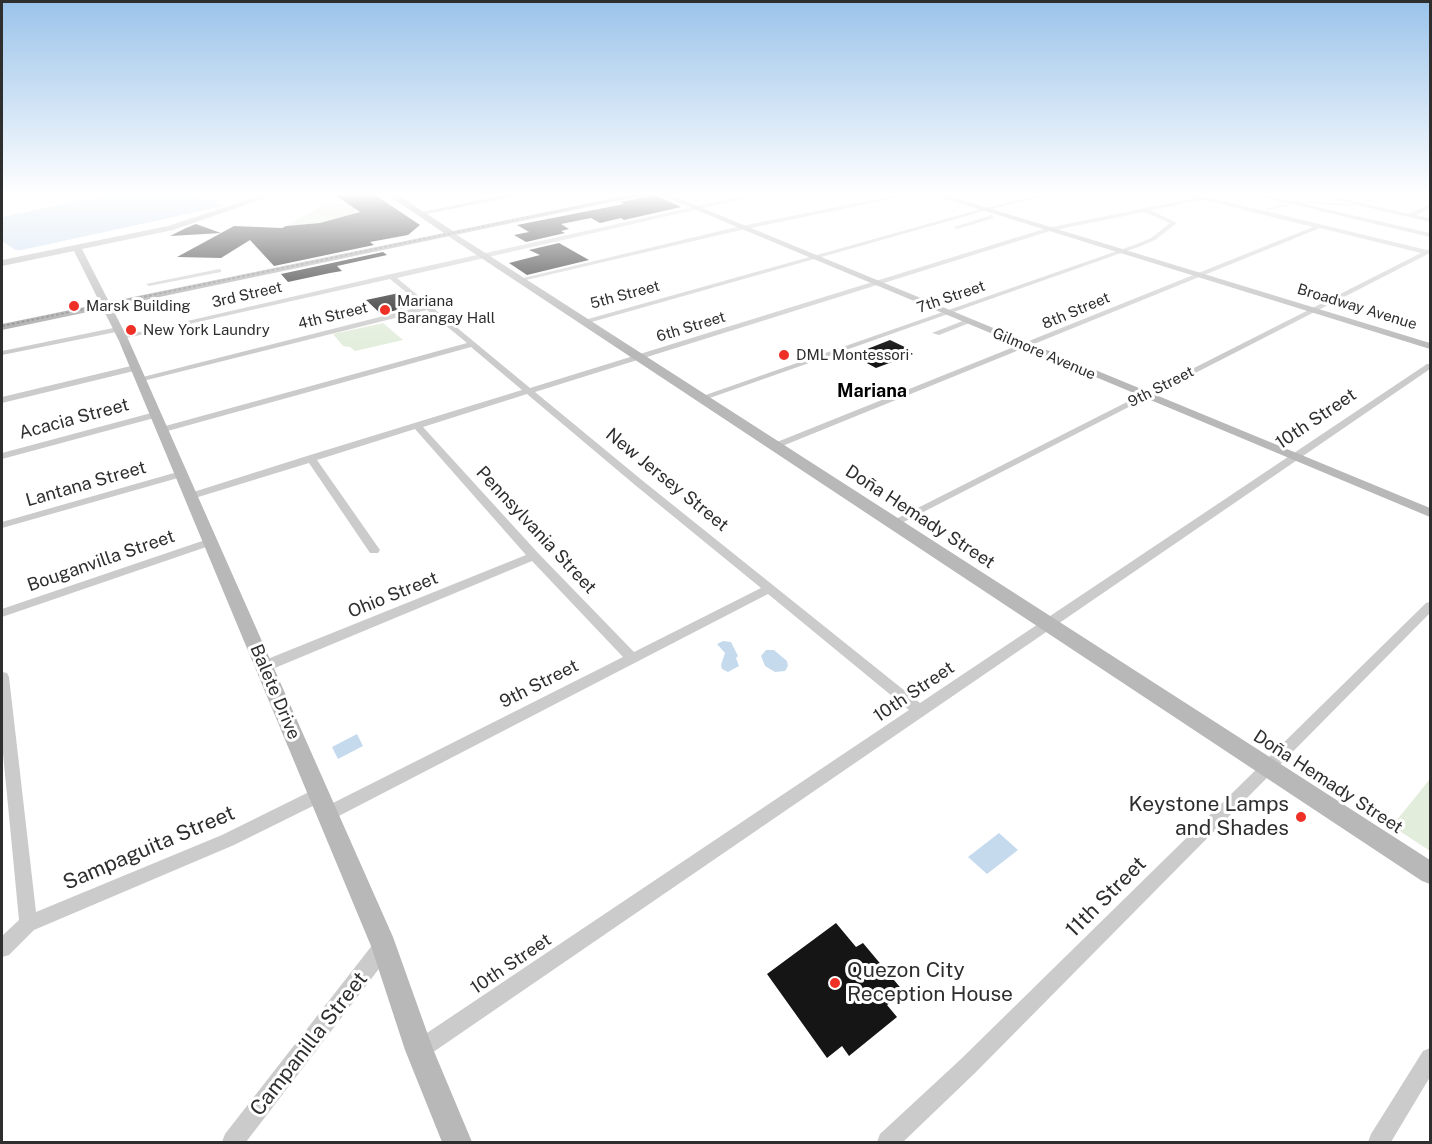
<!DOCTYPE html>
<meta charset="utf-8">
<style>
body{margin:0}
#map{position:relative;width:1432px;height:1144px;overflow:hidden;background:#fff;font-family:"Public Sans",sans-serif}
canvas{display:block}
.frame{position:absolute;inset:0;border:3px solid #2e2e2e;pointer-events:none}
</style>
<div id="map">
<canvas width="1432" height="1144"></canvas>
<div class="frame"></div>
</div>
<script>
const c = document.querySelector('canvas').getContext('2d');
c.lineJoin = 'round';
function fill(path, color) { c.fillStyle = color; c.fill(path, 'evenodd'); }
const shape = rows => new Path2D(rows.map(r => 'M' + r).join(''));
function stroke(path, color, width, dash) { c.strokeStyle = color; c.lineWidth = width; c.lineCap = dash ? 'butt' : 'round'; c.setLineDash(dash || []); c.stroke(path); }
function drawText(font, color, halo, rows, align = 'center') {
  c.font = font + ' "Public Sans",sans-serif'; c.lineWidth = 6; c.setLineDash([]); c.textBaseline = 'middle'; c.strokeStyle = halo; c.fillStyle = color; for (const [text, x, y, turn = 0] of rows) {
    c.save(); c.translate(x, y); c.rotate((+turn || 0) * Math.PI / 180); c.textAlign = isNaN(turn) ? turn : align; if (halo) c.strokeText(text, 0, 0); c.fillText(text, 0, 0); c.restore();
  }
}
const green = shape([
 [324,204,349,204,358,210,348,216,320,223,286,226],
 [383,323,403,340,355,351,350,347,343,346,333,334],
 [1430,779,1430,851,1392,826]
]);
const water = shape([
 [115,193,193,193,224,206,22,250,15,250,2,241,2,217],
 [723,641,731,642,738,656,736,658,739,666,728,672,722,669,721,665,725,653,717,644],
 [766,650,774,650,787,661,788,666,785,671,775,672,765,666,761,656],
 [357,734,363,746,338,759,332,747],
 [999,833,1018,850,987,874,968,857]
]);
const stream = shape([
 [1268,209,1300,202,1350,205,1407,193]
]);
const building = shape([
 [332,193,372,193,420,225,408,235,370,242,374,245,274,266,250,240,221,258,177,257,234,226,282,228,286,226,320,223,360,212],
 [655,195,681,207,624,220,621,218,600,223,591,218,561,224,569,229,561,231,565,233,526,242,514,235,529,232,517,225,624,204,621,202],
 [196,224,221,233,170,236,186,228],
 [559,243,589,260,527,275,509,263,540,255,529,250],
 [383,252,387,255,337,266,342,271,330,273,288,282,281,274],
 [399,293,413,306,381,314,366,300],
 [890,340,911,350,908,351,913,354,876,368,852,355],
 [836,923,856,947,863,943,904,992,887,1005,897,1017,849,1056,842,1046,827,1058,767,974]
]);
const street = shape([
 [757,193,768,193,397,278,530,388,1047,228,1195,198,1180,193,1190,193,1427,250,1430,249,1430,253,894,527,888,524,890,522,1421,253,1320,228,775,449,770,446,772,444,1313,227,1203,200,1150,210,1177,223,1155,240,1141,246,704,400,701,401,697,398,1137,244,1151,238,1170,223,1144,212,1050,231,535,392,643,481,920,703,1427,364,1430,364,1430,369,426,1057,419,1060,412,1057,409,1050,412,1043,909,710,768,594,333,819,327,821,321,819,319,814,321,809,623,657,532,561,270,670,260,670,258,666,260,662,526,555,415,429,317,460,380,550,378,553,370,553,309,463,195,498,187,498,186,496,187,494,307,456,522,390,471,347,164,432,161,433,156,430,158,428,467,343,427,310,139,382,135,379,423,306,390,279,122,339,118,337,391,274,757,193],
 [527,394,635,485,761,588,634,652,538,553,423,427,527,394],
 [908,193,920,193,741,230,522,281,519,279,741,226,908,193],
 [1047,193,1057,193,984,211,588,323,581,321,981,209,1047,193],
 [1245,193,1256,193,1430,233,1430,237,1245,193],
 [1307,193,1318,193,1409,214,1430,204,1430,208,1416,215,1430,218,1430,222,1307,193],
 [992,215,994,218,957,229,954,227,992,215],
 [219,269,221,270,221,272,149,286,146,284,219,269],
 [965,320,972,322,939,335,932,333,965,320],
 [118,327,121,327,121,331,2,355,2,351,118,327],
 [135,365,139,368,138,370,2,403,2,397,135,365],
 [155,412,158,413,158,417,2,459,2,453,155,412],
 [181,471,186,474,185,476,2,528,2,522,181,471],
 [211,538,217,542,215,544,2,617,2,609,211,538],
 [1430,602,1430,613,975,1073,903,1142,877,1142,880,1134,961,1059,1426,603,1430,602],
 [2,672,7,673,9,677,36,912,222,835,313,790,319,788,325,790,327,795,325,800,234,845,34,930,9,955,2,957,2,936,19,920,2,743,2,672],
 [384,937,391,939,393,946,391,953,246,1142,222,1142,225,1134,377,939,384,937],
 [1430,1048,1430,1077,1391,1142,1368,1142,1371,1134,1423,1051,1430,1048]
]);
const secondary = shape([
 [269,193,280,193,173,230,82,249,129,341,393,937,433,1049,472,1142,442,1142,405,1050,371,946,119,341,74,251,2,266,2,260,168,226,269,193],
 [514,193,531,193,421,215,417,213,514,193],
 [656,193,666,193,1430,508,1430,517,656,193],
 [927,193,939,193,1430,343,1430,349,927,193],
 [451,231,1430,860,1430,884,1422,881,448,236,447,234,451,231]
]);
const primary = shape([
 [385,193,395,193,453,231,638,193,655,193,2,330,2,324,444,233,385,193]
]);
const rail = shape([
 [2,326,646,193]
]);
const markers = [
 [74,306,6,"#ef3027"],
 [385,310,6,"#ef3027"],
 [131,330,6,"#ef3027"],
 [784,355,6,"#ef3027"],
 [1301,817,6,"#ef3027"],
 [835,983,6,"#ef3027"]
];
const farStreetnames = [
 ["3rd Street",247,295,-13],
 ["5th Street",625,295,-15],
 ["7th Street",951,297,-19],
 ["Broadway Avenue",1357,307,17],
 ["8th Street",1076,311,-23],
 ["4th Street",333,316,-14],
 ["6th Street",691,327,-17],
 ["Gilmore Avenue",1044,354,23],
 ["9th Street",1161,387,-27]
];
const farPoinames = [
 ["Mariana",397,301],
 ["Barangay Hall",397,318],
 ["Marsk Building",86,306],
 ["New York Laundry",143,330],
 ["DML Montessori",796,355]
];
const farQuarternames = [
 ["Mariana",872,391]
];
const streetNames = [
 ["Acacia Street",74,419,-15],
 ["10th Street",1316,419,-34],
 ["New Jersey Street",667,480,39],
 ["Lantana Street",86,484,-16],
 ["Doña Hemady Street",920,517,33],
 ["Pennsylvania Street",536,530,47],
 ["Bouganvilla Street",101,561,-19],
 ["Ohio Street",393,595,-22],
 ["9th Street",539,684,-27],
 ["Balete Drive",275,692,67],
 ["10th Street",914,692,-34],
 ["Doña Hemady Street",1328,782,33],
 ["10th Street",511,964,-34]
];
const nearPoinames = [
 ["Keystone Lamps",1289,805],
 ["and Shades",1289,829],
 ["Quezon City",847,971,"left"],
 ["Reception House",847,995,"left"]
];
const nearStreetnames = [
 ["Sampaguita Street",149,848,-23],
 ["11th Street",1106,897,-45],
 ["Campanilla Street",309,1044,-52]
];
fill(green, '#e2eddb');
fill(water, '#c6daee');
stroke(stream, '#c6daee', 2);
fill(building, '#151515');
fill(street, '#cbcbcb');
fill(secondary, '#b8b8b8');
fill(primary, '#a6a6a6');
stroke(rail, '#838383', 2, [3, 2]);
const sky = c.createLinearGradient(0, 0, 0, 353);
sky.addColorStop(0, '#9ac3ea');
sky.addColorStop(0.55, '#fff');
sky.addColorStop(1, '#ffffff00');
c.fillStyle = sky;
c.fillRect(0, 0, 1432, 353);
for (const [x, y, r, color] of markers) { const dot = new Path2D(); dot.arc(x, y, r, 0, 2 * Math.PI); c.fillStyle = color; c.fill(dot); stroke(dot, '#fff', 2); }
drawText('15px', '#2e2e2e', '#fff', farStreetnames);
drawText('15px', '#2e2e2e', '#fff', farPoinames, 'left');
drawText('bold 18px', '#000', '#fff', farQuarternames);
drawText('18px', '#2e2e2e', '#fff', streetNames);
drawText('21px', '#2e2e2e', '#fff', nearPoinames, 'right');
drawText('21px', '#2e2e2e', '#fff', nearStreetnames);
</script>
